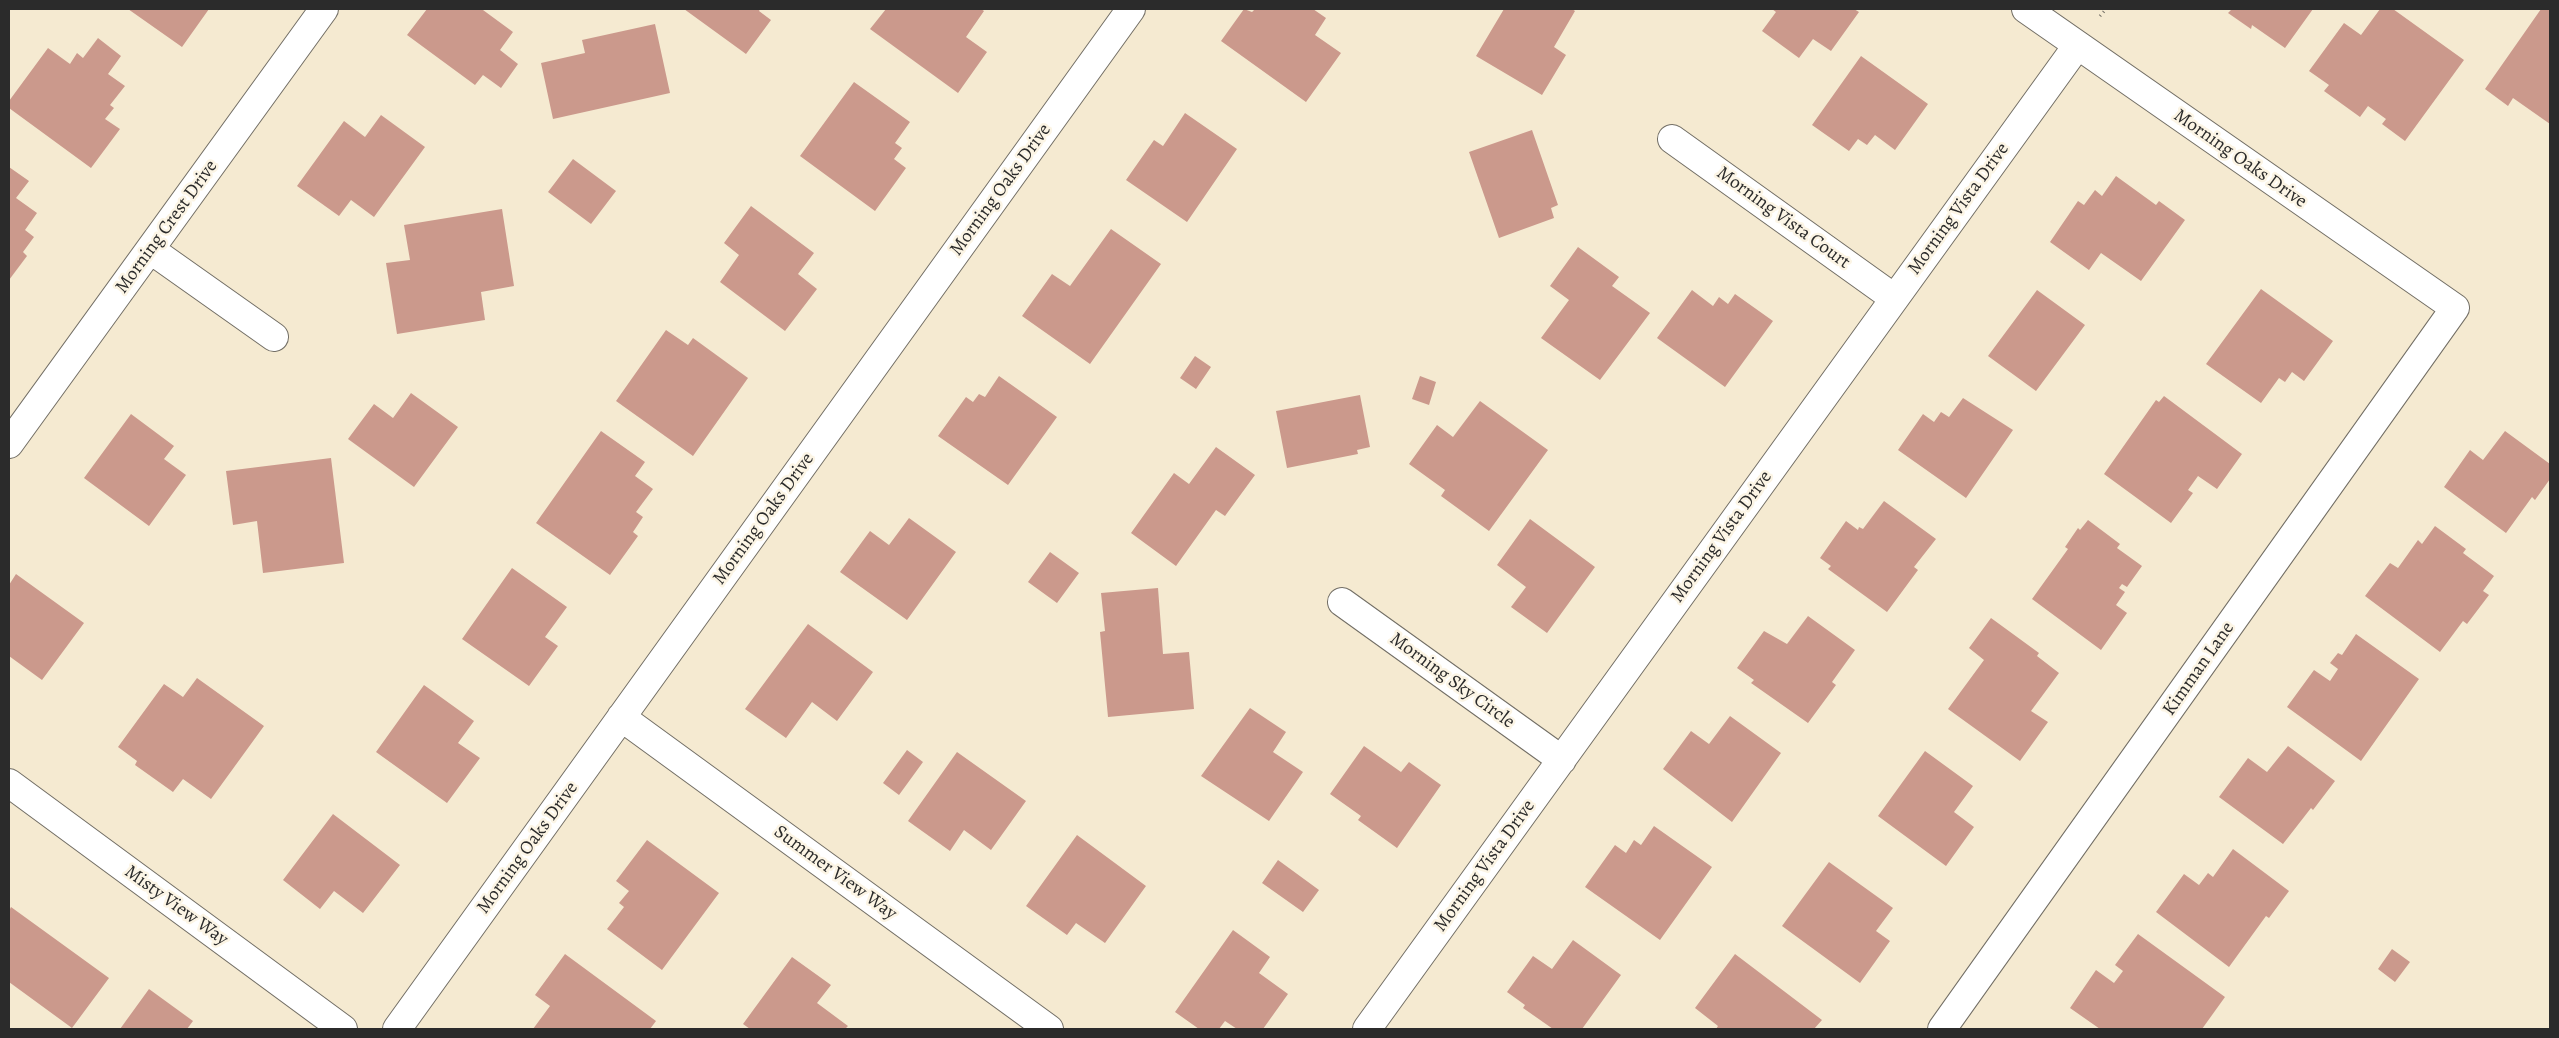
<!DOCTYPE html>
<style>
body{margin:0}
#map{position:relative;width:2559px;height:1038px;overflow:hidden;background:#f5ead1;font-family:Alegreya,serif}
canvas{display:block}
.frame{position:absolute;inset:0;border:10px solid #2b2b2b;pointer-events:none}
</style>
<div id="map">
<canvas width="2559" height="1038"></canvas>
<div class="frame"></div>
</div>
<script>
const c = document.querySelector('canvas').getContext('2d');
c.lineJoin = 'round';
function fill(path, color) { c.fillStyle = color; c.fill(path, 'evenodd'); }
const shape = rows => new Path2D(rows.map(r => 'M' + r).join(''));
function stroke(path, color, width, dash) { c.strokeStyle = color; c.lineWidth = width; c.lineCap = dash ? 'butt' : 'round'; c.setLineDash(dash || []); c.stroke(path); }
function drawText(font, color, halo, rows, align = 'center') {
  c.font = font + ' Alegreya,serif'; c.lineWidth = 5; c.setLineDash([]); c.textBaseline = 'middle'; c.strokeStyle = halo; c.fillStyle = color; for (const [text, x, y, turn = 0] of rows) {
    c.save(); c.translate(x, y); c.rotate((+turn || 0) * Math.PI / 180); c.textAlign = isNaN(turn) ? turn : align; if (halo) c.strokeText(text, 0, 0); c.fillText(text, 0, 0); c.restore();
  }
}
const building = shape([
 [128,9,209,9,182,47],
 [427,9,485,9,483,10,513,32,500,50,518,64,501,88,483,75,475,85,407,35],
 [684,9,760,9,759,11,771,20,746,54],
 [886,9,981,9,984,11,966,37,987,52,958,93,870,29],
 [1244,9,1252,12,1255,9,1313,9,1326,18,1315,35,1341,53,1306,102,1221,41],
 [1504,9,1572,9,1575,11,1554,47,1566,55,1542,95,1476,56],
 [1772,9,1854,9,1859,12,1831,51,1813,39,1799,58,1762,31,1776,12],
 [2232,9,2313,9,2285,48,2252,25,2251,29,2228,13],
 [2380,9,2393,9,2464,60,2405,141,2382,124,2386,119,2368,106,2360,117,2324,91,2329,85,2309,71,2344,23,2361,35],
 [2541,9,2550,9,2550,124,2513,98,2508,106,2485,89],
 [655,24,670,93,553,119,541,63,585,53,582,40],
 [98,38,121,56,108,74,125,86,110,105,114,108,105,119,120,129,91,168,9,108,9,101,48,48,70,64,77,53,83,58],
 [1861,56,1928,104,1895,150,1875,135,1867,145,1858,139,1849,151,1812,125],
 [854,82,910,122,895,143,902,148,894,159,906,168,875,211,800,156],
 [1185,113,1237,149,1187,222,1126,180,1154,140,1163,146],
 [381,115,425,147,374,217,351,200,339,216,297,186,344,121,365,137],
 [1532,130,1558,205,1551,208,1554,218,1499,238,1469,152],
 [573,159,616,191,591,224,548,192],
 [9,167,29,181,16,198,37,213,25,230,34,237,23,252,27,256,9,280],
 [2116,176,2156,205,2159,201,2185,220,2141,281,2101,253,2089,270,2050,242,2078,201,2084,205,2095,190,2102,196],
 [751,206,814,253,798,274,817,289,785,331,720,282,739,255,724,243],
 [502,209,514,286,481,292,485,320,397,334,386,263,410,260,404,225],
 [1111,229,1161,264,1090,364,1022,316,1052,274,1070,286],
 [1578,247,1619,277,1612,286,1650,313,1600,380,1541,338,1569,300,1550,286],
 [2261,289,2333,341,2304,381,2292,372,2285,382,2279,378,2261,403,2206,364],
 [1692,290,1713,306,1719,297,1728,304,1735,294,1773,321,1725,387,1657,338],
 [2037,290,2085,325,2036,391,1988,356],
 [666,330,688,345,693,338,748,378,693,456,616,401],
 [1195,356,1211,367,1196,389,1180,378],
 [999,376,1057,417,1008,485,938,436,966,397,973,402,979,394,985,397],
 [1420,376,1436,382,1429,405,1412,399],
 [411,393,458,427,414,487,348,439,374,404,393,418],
 [1360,395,1370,447,1357,450,1358,454,1287,468,1276,411],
 [2164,396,2242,454,2217,489,2198,476,2188,490,2193,493,2171,523,2104,474,2156,400,2159,402],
 [1963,398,2013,430,1966,498,1898,450,1923,414,1934,422,1941,412,1949,417],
 [1480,401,1548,450,1489,531,1441,496,1445,490,1409,464,1437,425,1453,437],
 [131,414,174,446,164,459,186,475,149,526,84,478],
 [601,431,645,462,635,476,653,489,636,512,643,517,633,532,638,536,610,575,536,523],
 [2505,431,2550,464,2550,479,2535,500,2532,497,2506,533,2444,487,2470,450,2483,460],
 [1216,447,1255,475,1225,516,1216,510,1176,566,1131,533,1174,473,1189,484],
 [331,458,344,563,263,573,257,521,233,525,226,471],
 [1884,501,1936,539,1914,567,1918,570,1887,612,1828,569,1831,566,1820,558,1846,521,1858,530,1859,527,1863,529],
 [909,518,956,552,907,620,840,572,870,531,889,545],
 [1530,519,1595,567,1547,633,1511,607,1526,587,1497,565],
 [2088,520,2120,544,2117,548,2142,566,2127,587,2122,584,2119,588,2125,592,2116,605,2127,613,2101,650,2032,599,2068,549,2065,547,2078,528,2080,530],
 [2435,526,2466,549,2463,553,2494,576,2483,591,2489,595,2467,624,2463,621,2440,652,2365,596,2390,563,2398,568,2418,540,2422,544],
 [1050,552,1079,573,1057,603,1028,582],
 [512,568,567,607,545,637,558,646,529,686,462,639],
 [16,574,84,623,42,680,9,656,9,585],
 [1158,588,1163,654,1189,652,1194,709,1108,717,1100,632,1105,631,1101,593],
 [1808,616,1855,650,1832,682,1836,685,1808,723,1751,683,1754,680,1737,668,1764,631,1787,644],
 [1991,618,2039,653,2037,656,2059,673,2031,711,2048,722,2020,761,1948,709,1984,660,1969,648],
 [808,624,873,672,837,721,812,702,786,738,745,709],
 [2356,634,2419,679,2361,761,2287,707,2314,670,2330,681,2338,669,2330,663,2338,653,2342,655],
 [197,678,264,726,211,799,183,779,173,792,135,765,137,761,118,747,164,684,183,697],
 [424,685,474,721,458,743,480,758,447,803,376,752],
 [1250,708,1286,732,1273,752,1303,772,1269,821,1201,776],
 [1730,716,1781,753,1732,822,1663,769,1691,731,1709,744],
 [1364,746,1401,772,1409,762,1441,785,1397,848,1358,820,1361,816,1330,794],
 [2288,746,2335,781,2313,810,2311,808,2283,844,2219,797,2248,758,2267,772],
 [907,750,923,762,899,795,883,783],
 [1925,751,1973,786,1954,812,1974,827,1946,866,1878,816],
 [957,752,1026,801,991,850,964,830,950,851,908,821],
 [333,814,400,865,363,913,334,891,320,909,283,880],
 [1654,826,1712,867,1660,940,1585,887,1615,845,1626,853,1634,840,1641,845],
 [1077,835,1146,886,1105,943,1076,923,1067,935,1026,906],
 [647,840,719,893,662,970,607,929,624,907,619,903,629,891,616,881],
 [2233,849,2289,891,2269,918,2266,916,2229,967,2156,912,2184,874,2199,885,2208,873,2213,877],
 [1278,860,1319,890,1303,912,1262,883],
 [1829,862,1893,908,1876,931,1890,941,1860,983,1782,926],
 [11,907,109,978,72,1028,9,982,9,911],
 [1233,930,1270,957,1259,973,1288,994,1263,1029,1237,1029,1225,1021,1219,1029,1199,1029,1175,1012],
 [2138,934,2225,997,2202,1029,2100,1029,2070,1008,2096,970,2114,983,2123,971,2115,965],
 [1573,940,1621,975,1582,1029,1553,1029,1523,1008,1525,1005,1507,992,1533,956,1552,969],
 [2392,949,2410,962,2395,982,2378,969],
 [565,954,656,1021,650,1029,533,1029,550,1006,535,995],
 [1735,954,1822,1020,1814,1029,1716,1029,1718,1026,1695,1008],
 [792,957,831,985,817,1003,848,1026,845,1029,750,1029,743,1024],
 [149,989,193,1021,187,1029,120,1029]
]);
const path = shape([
 [2100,16,2106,9]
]);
const minor = shape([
 [1672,139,1894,298],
 [151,250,274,337],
 [9,444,324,9],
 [1342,602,1562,760],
 [621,717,1049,1029],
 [9,783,343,1029],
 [397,1029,1131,9],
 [1367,1029,2077,46],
 [1942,1029,2455,308,2026,9]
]);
const streetNames = [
 ["Morning Oaks Drive",2240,159,35],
 ["Morning Oaks Drive",1001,190,-54],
 ["Morning Vista Drive",1959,209,-54],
 ["Morning Vista Court",1783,218,36],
 ["Morning Crest Drive",167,227,-54],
 ["Morning Oaks Drive",764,519,-54],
 ["Morning Vista Drive",1722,537,-54],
 ["Kimman Lane",2199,669,-55],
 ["Morning Sky Circle",1452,681,36],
 ["Morning Oaks Drive",528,848,-54],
 ["Morning Vista Drive",1485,866,-54],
 ["Summer View Way",835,873,36],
 ["Misty View Way",176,906,36]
];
fill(building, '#cb998c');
stroke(minor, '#726e65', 30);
stroke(path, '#726e65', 3, [1, 4]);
stroke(minor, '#fff', 28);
drawText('19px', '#2b2b2b', '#fcf5e5', streetNames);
</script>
